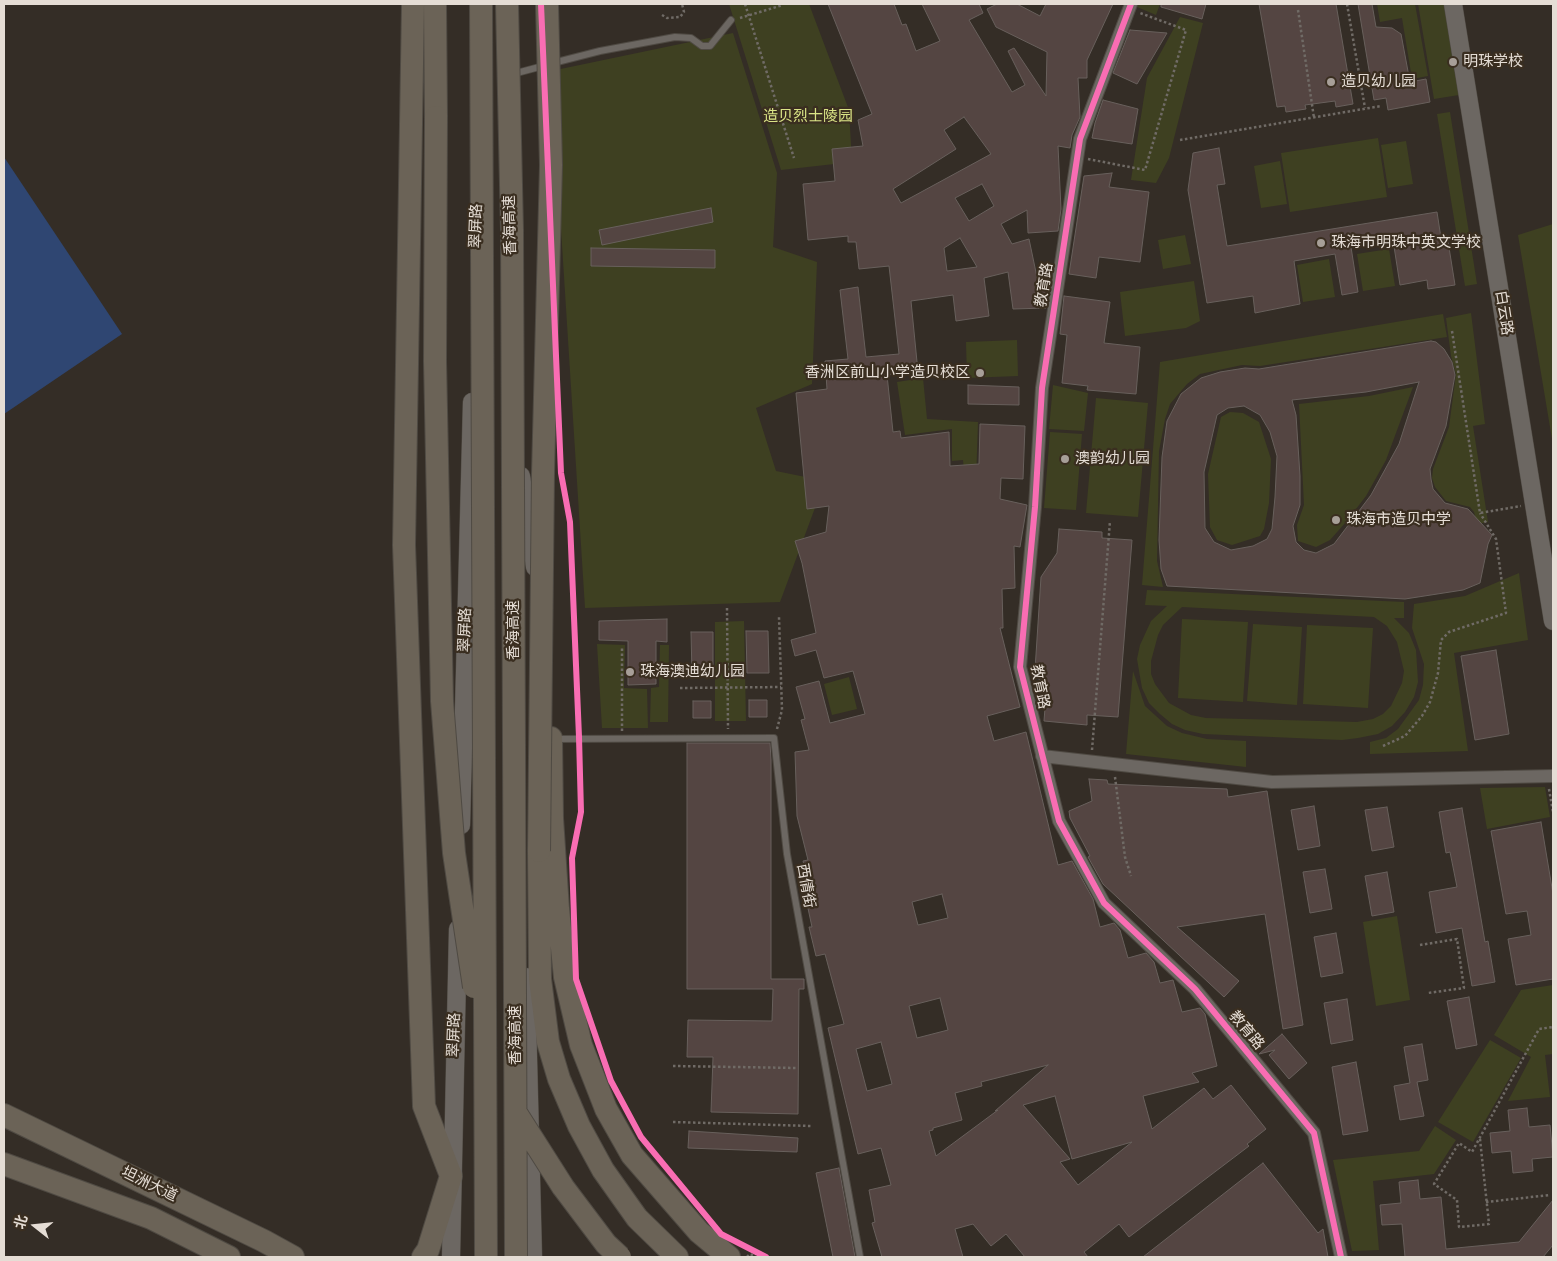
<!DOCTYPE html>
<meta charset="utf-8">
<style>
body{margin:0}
#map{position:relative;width:1557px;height:1261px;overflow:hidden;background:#342d26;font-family:Jost,"Noto Sans SC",sans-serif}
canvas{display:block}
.frame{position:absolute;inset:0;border:5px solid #e5ddd5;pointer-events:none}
.north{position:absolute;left:10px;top:1201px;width:50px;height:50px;-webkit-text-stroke:4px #3a2e20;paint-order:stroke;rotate:286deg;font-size:14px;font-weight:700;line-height:20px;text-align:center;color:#e5ddd5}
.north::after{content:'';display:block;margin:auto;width:18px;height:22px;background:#e5ddd5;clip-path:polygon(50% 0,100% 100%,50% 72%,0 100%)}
</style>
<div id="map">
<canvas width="1557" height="1261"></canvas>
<div class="frame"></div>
<div class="north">北</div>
</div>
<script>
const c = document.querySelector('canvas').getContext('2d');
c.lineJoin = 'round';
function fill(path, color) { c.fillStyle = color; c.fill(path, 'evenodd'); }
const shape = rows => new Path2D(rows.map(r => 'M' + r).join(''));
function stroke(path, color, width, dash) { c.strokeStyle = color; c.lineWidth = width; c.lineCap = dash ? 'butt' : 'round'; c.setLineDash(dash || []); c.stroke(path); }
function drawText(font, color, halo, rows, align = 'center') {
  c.font = font + ' Jost,"Noto Sans SC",sans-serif'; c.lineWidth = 4.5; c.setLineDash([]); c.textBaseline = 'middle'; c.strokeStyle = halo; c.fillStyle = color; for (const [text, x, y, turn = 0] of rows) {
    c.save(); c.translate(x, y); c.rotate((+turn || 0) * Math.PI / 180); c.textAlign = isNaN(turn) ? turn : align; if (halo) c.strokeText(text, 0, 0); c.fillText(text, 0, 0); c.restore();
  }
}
const green = shape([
 [729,4,809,4,849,110,852,162,781,170],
 [1138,4,1160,4,1156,15,1137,7],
 [1377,4,1415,4,1428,76,1412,79,1402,18,1380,22],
 [1418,4,1444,4,1459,95,1434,99],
 [1180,17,1203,23,1169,158,1156,183,1131,180,1147,78],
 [733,33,777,173,773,247,817,262,812,384,756,408,776,471,825,481,780,602,585,608,551,71],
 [1450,112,1477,284,1465,286,1437,114],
 [1378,138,1387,197,1290,212,1281,153],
 [1406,141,1413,184,1388,188,1381,145],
 [1280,161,1287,204,1261,208,1254,166],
 [1553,224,1553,445,1518,235],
 [1185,235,1191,264,1163,269,1158,240],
 [1389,249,1395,286,1363,291,1357,254],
 [1329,259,1335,297,1303,302,1297,265],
 [1194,281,1200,321,1186,328,1125,336,1120,292],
 [1471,313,1485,424,1473,426,1488,522,1477,524,1474,512,1470,507,1446,501,1435,487,1432,478,1433,469,1449,427,1456,374,1451,356,1446,318],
 [1443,314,1447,337,1260,366,1242,365,1200,374,1187,384,1170,404,1165,419,1159,451,1157,561,1163,587,1142,585,1160,362],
 [1017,340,1018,376,967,378,966,342],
 [923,378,927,419,978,422,976,481,965,482,963,460,952,461,952,429,905,435,897,382],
 [1053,385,1088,393,1084,431,1049,429],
 [1413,387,1386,460,1366,496,1346,522,1330,540,1316,547,1298,541,1297,525,1304,505,1299,404,1369,396],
 [1096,398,1148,403,1138,517,1086,513],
 [1230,412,1243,413,1259,422,1271,459,1269,503,1264,529,1260,536,1232,545,1217,540,1210,527,1208,474,1221,417],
 [1050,432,1082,434,1076,510,1044,508],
 [1519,573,1528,640,1454,653,1468,751,1370,754,1370,742,1386,738,1398,729,1419,700,1423,685,1424,664,1412,628,1414,604,1465,596],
 [1147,590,1404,602,1404,618,1394,618,1409,633,1416,650,1418,682,1414,697,1405,712,1392,726,1378,734,1358,738,1342,740,1203,734,1185,730,1172,724,1160,714,1149,703,1142,688,1137,659,1140,645,1151,621,1167,606,1145,605],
 [1182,607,1374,617,1387,626,1397,642,1404,671,1402,683,1391,706,1383,714,1373,719,1357,722,1206,718,1191,715,1169,703,1155,684,1151,674,1151,661,1158,635,1163,625],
 [1182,619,1248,622,1243,702,1178,698],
 [744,621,746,721,715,721,715,622],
 [1253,624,1302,627,1297,705,1247,701],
 [1307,625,1373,628,1368,708,1303,704],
 [597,644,625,645,624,688,647,689,648,728,602,728],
 [660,645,669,645,668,722,650,722,651,688,659,687],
 [1133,671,1145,706,1167,726,1182,733,1207,739,1246,741,1246,767,1126,754],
 [849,677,857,709,832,715,824,684],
 [1545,787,1550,817,1487,829,1480,788],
 [1397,916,1410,1000,1376,1006,1363,922],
 [1553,985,1553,1054,1545,1055,1550,1097,1508,1101,1531,1057,1494,1035,1521,990],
 [1490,1040,1521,1058,1473,1142,1438,1122],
 [1435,1126,1456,1140,1434,1174,1373,1181,1379,1250,1352,1251,1333,1160,1419,1151]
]);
const water = shape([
 [4,157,122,334,4,414]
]);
const building = shape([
 [828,4,894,4,902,25,906,24,916,51,940,41,922,4,979,4,983,13,969,20,1012,92,1025,85,1008,51,1014,48,1046,96,1047,52,996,27,987,9,997,4,1017,4,1040,16,1046,4,1113,4,1087,60,1087,78,1078,78,1080,117,1072,135,1070,148,1058,146,1061,209,1058,231,1028,233,1027,210,1001,224,1012,244,1029,239,1038,282,1050,285,1046,308,1013,309,1008,272,984,278,989,316,956,321,953,295,911,301,918,372,887,375,893,432,900,431,901,438,949,432,950,466,979,464,980,424,1025,426,1023,479,1001,478,1000,499,1027,505,1020,547,1014,546,1015,588,1002,589,1003,628,1000,628,1020,707,987,716,994,741,1026,732,1058,865,1072,861,1093,899,1100,927,1114,923,1120,930,1128,958,1146,953,1154,962,1160,983,1173,980,1182,1012,1200,1008,1205,1014,1217,1066,1192,1073,1199,1082,1143,1096,1152,1129,1204,1088,1213,1099,1231,1085,1266,1129,1247,1144,1249,1146,1129,1237,1119,1224,1084,1252,1088,1257,1025,1257,1006,1234,991,1246,973,1224,955,1229,963,1257,882,1257,872,1223,875,1222,869,1190,891,1185,881,1148,858,1154,828,1028,844,1024,825,954,816,956,809,927,812,927,806,899,813,898,803,861,808,860,797,816,795,752,809,750,801,720,805,719,796,687,819,681,830,723,865,714,853,671,824,678,816,650,795,656,791,640,816,633,802,563,795,541,826,532,829,506,807,509,796,393,827,389,825,361,848,359,840,290,858,287,866,357,899,354,889,266,859,269,856,242,848,242,848,236,808,240,803,184,835,181,832,149,863,146,858,120,872,114,828,4],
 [964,117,991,154,901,203,893,189,956,149,944,130,964,117],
 [982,184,994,206,969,221,955,198,982,184],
 [960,238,977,267,947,271,944,248,960,238],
 [942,894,948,918,918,925,912,902,942,894],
 [940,998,948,1030,917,1038,909,1006,940,998],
 [881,1042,892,1084,867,1091,856,1049,881,1042],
 [1048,1065,995,1111,998,1110,936,1156,929,1131,933,1130,933,1128,962,1120,955,1093,982,1086,981,1082,1048,1065],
 [1055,1096,1072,1159,1132,1142,1078,1185,1060,1162,1070,1159,1023,1105,1055,1096],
 [1161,4,1206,4,1202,19,1161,7,1161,4],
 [1259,4,1336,4,1353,104,1336,107,1335,101,1305,105,1306,109,1286,112,1285,106,1277,107,1259,4],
 [1358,4,1372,4,1376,27,1392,28,1401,34,1410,82,1426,79,1430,102,1388,110,1386,98,1374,100,1358,4],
 [1130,30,1167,33,1137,84,1113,73,1130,30],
 [1103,100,1138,109,1132,144,1092,138,1095,123,1103,100],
 [1219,148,1225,184,1217,185,1227,246,1437,212,1441,238,1447,235,1455,285,1428,289,1427,280,1400,285,1393,240,1351,247,1358,292,1342,295,1335,254,1294,261,1300,304,1255,313,1253,296,1207,303,1188,190,1193,153,1219,148],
 [1112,173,1109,187,1149,192,1140,262,1099,257,1096,278,1069,274,1084,176,1112,173],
 [711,208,713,222,602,245,599,230,711,208],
 [591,248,715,250,715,268,591,266,591,248],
 [1064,296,1110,302,1104,343,1140,347,1136,394,1087,390,1088,386,1062,383,1067,335,1060,334,1064,296],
 [1431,341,1436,342,1444,349,1452,362,1455,375,1446,426,1430,469,1431,479,1433,489,1445,503,1468,509,1492,535,1488,544,1480,583,1463,590,1405,599,1167,586,1161,569,1159,540,1162,457,1167,421,1181,394,1201,378,1220,372,1245,368,1259,369,1431,341],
 [1419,382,1399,444,1371,495,1334,544,1316,553,1304,550,1296,542,1293,526,1300,505,1300,476,1296,415,1292,400,1366,392,1419,382],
 [1244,406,1260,415,1270,432,1277,456,1275,497,1272,529,1267,539,1253,546,1231,550,1214,542,1205,528,1204,472,1217,415,1228,408,1244,406],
 [968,385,1019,387,1019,405,968,404,968,385],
 [1059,529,1102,532,1102,538,1132,540,1118,717,1087,715,1087,725,1044,721,1046,695,1035,670,1041,577,1057,553,1059,529],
 [667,619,667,642,656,641,656,684,628,685,628,641,599,640,599,621,667,619],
 [746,631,768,631,769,673,747,673,746,631],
 [691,632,713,632,713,674,692,674,691,632],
 [1496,650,1509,734,1475,740,1461,656,1496,650],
 [749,700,767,700,767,717,749,717,749,700],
 [693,701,711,701,711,718,693,718,693,701],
 [687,743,770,743,771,760,771,979,804,979,804,989,799,989,798,1114,711,1112,713,1057,687,1057,688,1020,772,1021,773,989,687,989,687,743],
 [1089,779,1107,780,1108,784,1227,789,1228,797,1267,791,1303,1025,1283,1029,1265,914,1177,927,1239,981,1224,997,1103,884,1088,857,1090,856,1070,818,1069,811,1092,801,1089,779],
 [1314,806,1320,846,1298,850,1291,810,1314,806],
 [1387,807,1394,847,1372,851,1365,810,1387,807],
 [1462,808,1485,942,1488,941,1495,982,1472,986,1462,928,1436,933,1429,892,1457,887,1450,852,1446,853,1439,812,1462,808],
 [1541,822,1553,894,1553,979,1516,985,1508,939,1531,935,1527,911,1506,914,1491,831,1541,822],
 [1325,869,1332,909,1310,913,1303,872,1325,869],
 [1387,872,1394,912,1372,916,1365,876,1387,872],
 [1336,933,1343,973,1321,977,1314,937,1336,933],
 [1469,997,1477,1045,1456,1049,1447,1001,1469,997],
 [1347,999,1353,1040,1331,1044,1324,1003,1347,999],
 [1282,1034,1307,1063,1289,1079,1269,1055,1275,1050,1259,1054,1282,1034],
 [1422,1044,1428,1080,1417,1082,1424,1116,1400,1120,1394,1086,1410,1083,1404,1047,1422,1044],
 [1356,1062,1368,1131,1343,1135,1332,1067,1356,1062],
 [1527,1108,1529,1127,1550,1125,1553,1157,1532,1159,1533,1171,1513,1173,1511,1151,1492,1153,1490,1133,1510,1131,1508,1110,1527,1108],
 [689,1131,798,1138,797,1152,688,1148,689,1131],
 [1263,1163,1318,1233,1323,1229,1328,1257,1143,1257,1263,1163],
 [839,1168,855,1257,833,1257,816,1173,839,1168],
 [1418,1180,1420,1199,1441,1197,1446,1249,1519,1242,1553,1200,1553,1245,1543,1257,1405,1257,1402,1224,1382,1225,1380,1205,1401,1203,1399,1182,1418,1180]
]);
const path = shape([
 [745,4,794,158],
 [1347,4,1365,108],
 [1298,10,1314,118],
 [662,15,667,18,680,17,684,12,682,4],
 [740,18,783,5],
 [1180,140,1381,106],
 [1088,159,1145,170,1186,30,1140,13],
 [1452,331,1480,513,1521,506],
 [727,608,728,729],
 [680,688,781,687],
 [777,729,782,710,779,617],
 [622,731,622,648],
 [1383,746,1405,736,1422,716,1430,702,1438,673,1441,640,1449,632,1506,613,1496,539,1480,513],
 [1092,750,1110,521],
 [1115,777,1125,857,1131,876],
 [1549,789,1553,812],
 [1420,945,1457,939,1464,988,1428,993],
 [673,1066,798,1068],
 [673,1122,812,1126],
 [1480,1139,1489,1224,1459,1227,1457,1200,1434,1184,1459,1143,1472,1152,1539,1029,1553,1027],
 [1486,1202,1550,1195],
 [747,1257,750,1254,756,1257]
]);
const lane = shape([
 [553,63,600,51,675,37,691,38,702,46,710,46,731,20],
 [513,74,543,66],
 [554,739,774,738,787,854,860,1257]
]);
const street = shape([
 [1131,4,1080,139,1042,388,1035,507,1020,667,1059,821,1104,903,1195,989,1314,1133,1341,1257],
 [1042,756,1272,782,1553,776]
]);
const secondary = shape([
 [1453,4,1553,621],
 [521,476,535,567],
 [461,825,472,402],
 [526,977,533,1257],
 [451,1257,458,929]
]);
const highway = shape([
 [413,4,404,545,424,1106,451,1176,428,1250,423,1257],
 [435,4,436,117],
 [551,738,552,818,558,909,565,977,581,1045,606,1109,632,1155,699,1232,729,1257],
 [539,851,540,979,548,1042,559,1079,579,1126,603,1170,637,1218,677,1257],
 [4,1115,264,1241,293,1257],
 [4,1164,151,1218,229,1257]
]);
const highwayBridge = shape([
 [481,4,486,1257],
 [507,4,512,230,516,1257],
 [436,117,435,361,442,701,454,853,474,987],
 [539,851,543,474,551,165,547,4],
 [516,1113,563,1187,606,1244,620,1257]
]);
const cycleway = shape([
 [541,4,561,473,570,522,579,737,581,812,572,858,576,979,611,1081,641,1137,721,1234,766,1257],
 [1131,4,1080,139,1042,388,1035,507,1020,667,1059,821,1104,903,1195,989,1314,1133,1341,1257]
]);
const markers = [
 [1453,62,5,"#a79f98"],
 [1331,82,5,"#a79f98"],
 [1321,243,5,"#a79f98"],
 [980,373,5,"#a79f98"],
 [1065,459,5,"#a79f98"],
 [1336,520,5,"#a79f98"],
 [630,672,5,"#a79f98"]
];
const poiNames = [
 ["明珠学校",1463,62],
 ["造贝幼儿园",1341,82],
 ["珠海市明珠中英文学校",1331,243],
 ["香洲区前山小学造贝校区",970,373,"right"],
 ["澳韵幼儿园",1075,459],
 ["珠海市造贝中学",1346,520],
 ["珠海澳迪幼儿园",640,672]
];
const parkNames = [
 ["造贝烈士陵园",808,117]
];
const streetNames = [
 ["香海高速",511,225,-91],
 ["翠屏路",477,226,-88],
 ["教育路",1045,285,-81],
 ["白云路",1503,313,81],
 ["翠屏路",466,630,-88],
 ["香海高速",514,630,-90],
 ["教育路",1039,687,79],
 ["西倩街",805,886,80],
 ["教育路",1246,1031,50],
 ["翠屏路",455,1035,-88],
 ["香海高速",516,1035,-90],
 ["坦洲大道",149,1185,26]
];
fill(green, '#3e4021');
fill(water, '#2f4672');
fill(building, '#544542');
stroke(building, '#68605c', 1);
stroke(lane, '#4f4a43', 8);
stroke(street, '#4f4a43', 14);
stroke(secondary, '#4f4a43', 19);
stroke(highway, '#4f4a43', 24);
stroke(path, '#706b66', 2.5, [2.5, 2.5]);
stroke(lane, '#6c6762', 6);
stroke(street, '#6c6762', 12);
stroke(secondary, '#6c6762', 18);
stroke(highway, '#6b6357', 22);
stroke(highwayBridge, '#4f4a43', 24, []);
stroke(highwayBridge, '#6b6357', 22);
stroke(cycleway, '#f96db3', 6);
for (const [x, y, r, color] of markers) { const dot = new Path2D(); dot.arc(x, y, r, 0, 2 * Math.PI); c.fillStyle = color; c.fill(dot); stroke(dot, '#3a2e20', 2); }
drawText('15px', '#e5ddd5', '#3a2e20', poiNames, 'left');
drawText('15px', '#dae486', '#3a2e20', parkNames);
drawText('15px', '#e5ddd5', '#3a2e20', streetNames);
</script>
